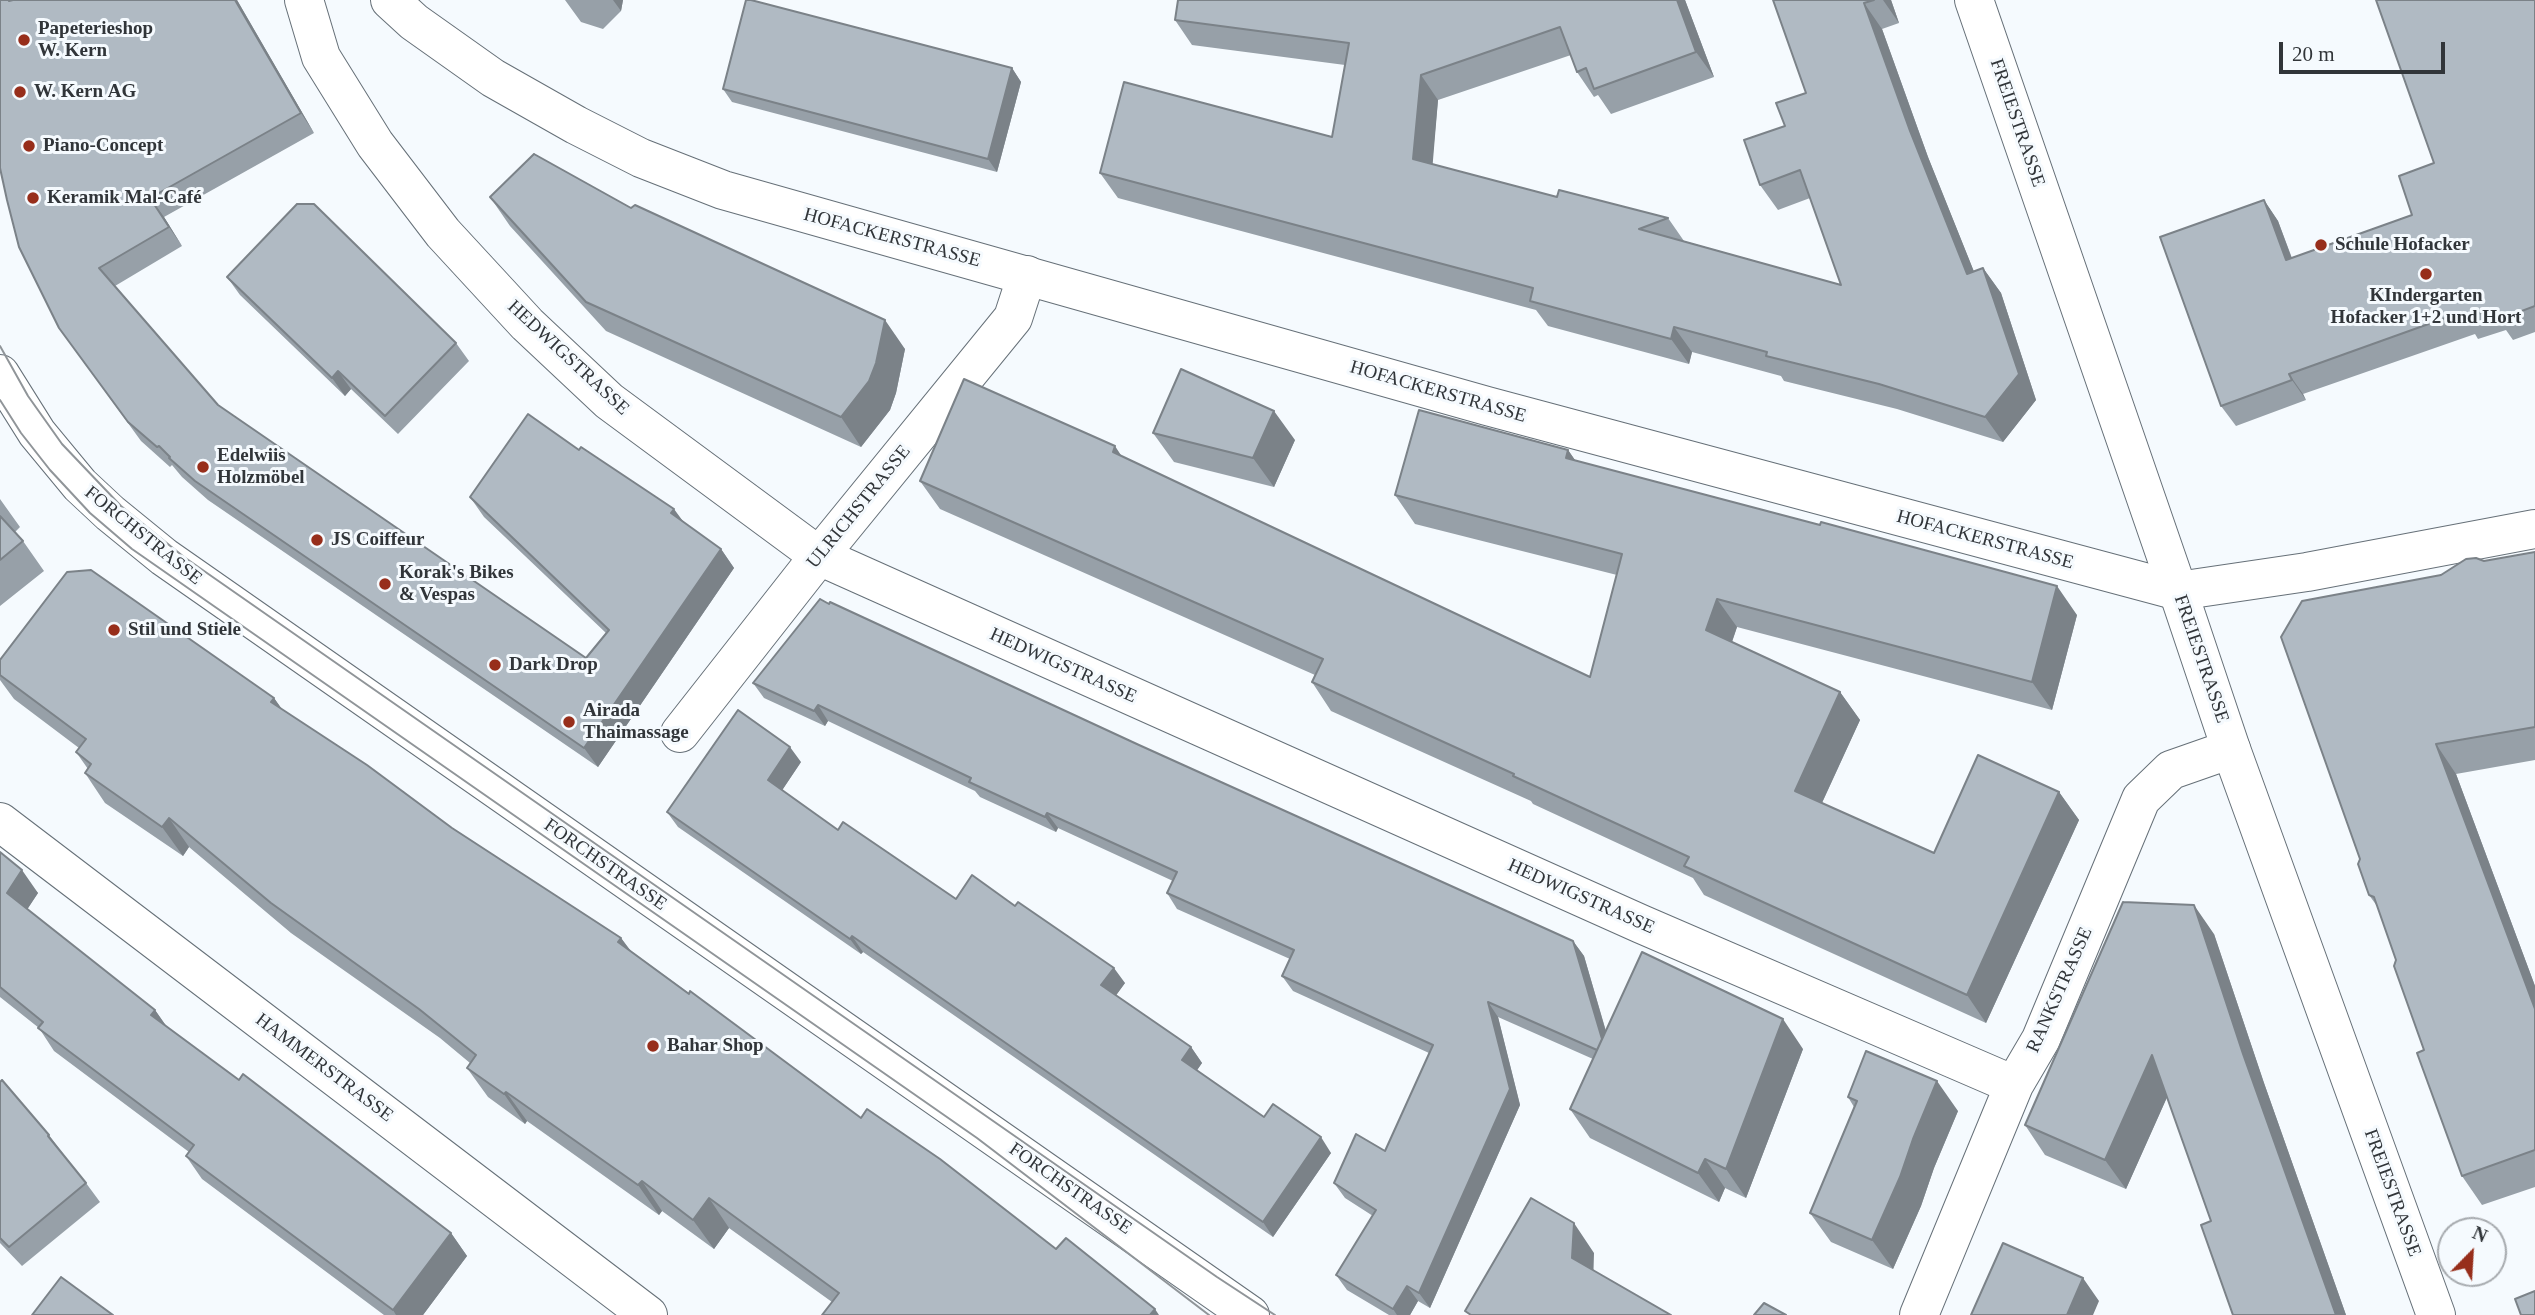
<!DOCTYPE html>
<meta charset="utf-8">
<style>
body{margin:0}
#map{position:relative;width:2535px;height:1315px;overflow:hidden;background:#f5fafe;font-family:"Times New Roman",serif}
canvas{display:block}
.north{position:absolute;left:2437px;top:1217px;width:70px;height:70px;box-sizing:border-box;background:#f5fafe;border:2px solid #a7abaf;border-radius:50%;rotate:24deg;font-size:19px;font-weight:700;line-height:28px;text-align:center;color:#313539}
.north::after{content:'';display:block;margin:auto;width:24px;height:32px;background:#972e1b;clip-path:polygon(50% 0,100% 100%,50% 72%,0 100%)}
.scale{position:absolute;left:2279px;top:42px;width:166px;height:32px;box-sizing:border-box;border:4px solid #313539;border-top:0;padding-left:9px;font-size:21px;line-height:24px;white-space:nowrap;color:#313539;-webkit-text-stroke:5px #f5fafe;paint-order:stroke}
</style>
<div id="map">
<canvas width="2535" height="1315"></canvas>
<div class="north">N</div>
<div class="scale">20 m</div>
</div>
<script>
const c = document.querySelector('canvas').getContext('2d');
c.lineJoin = 'round';
const shape = rows => new Path2D(rows.map(r => 'M' + r).join(''));
function stroke(path, color, width, dash) { c.strokeStyle = color; c.lineWidth = width; c.lineCap = dash ? 'butt' : 'round'; c.setLineDash(dash || []); c.stroke(path); }
function fill(path, color) { c.fillStyle = color; c.fill(path, 'evenodd'); }
function drawText(font, color, halo, rows, align = 'center') {
  c.font = font + ' "Times New Roman",serif'; c.lineWidth = 6; c.setLineDash([]); c.textBaseline = 'middle'; c.strokeStyle = halo; c.fillStyle = color; for (const [text, x, y, turn = 0] of rows) {
    c.save(); c.translate(x, y); c.rotate((+turn || 0) * Math.PI / 180); c.textAlign = isNaN(turn) ? turn : align; if (halo) c.strokeText(text, 0, 0); c.fillText(text, 0, 0); c.restore();
  }
}
const minor = shape([
 [304,0,321,57,375,144,443,233,527,324,609,401,819,556,1641,924,2014,1085],
 [1974,0,2178,591],
 [680,733,819,556,1013,318,1027,275],
 [0,822,648,1315],
 [1919,1315,2014,1085,2041,1039,2141,799,2171,770,2231,749]
]);
const tertiary = shape([
 [2178,591,2231,749,2436,1315]
]);
const secondary = shape([
 [390,0,414,22,493,78,576,125,641,158,723,190,1487,406,2178,591,2307,572,2535,529],
 [0,374,37,433,80,485,110,513,164,557,1250,1315]
]);
const tram = shape([
 [0,346,28,396,62,444,121,506,184,557,1217,1277,1275,1315],
 [0,400,21,433,50,470,90,513,132,549,977,1138,1209,1315]
]);
const wall = shape([
 [0,0,237,0,314,133,164,217,182,246,115,286,218,405,586,658,606,633,484,517,470,497,684,523,721,549,734,568,598,767,208,500,182,477,172,465,170,467,141,441,59,328],
 [565,0,623,0,621,11,603,29,581,22],
 [1685,0,1714,77,1611,114,1598,95,1594,97,1577,72,1571,55,1438,100,1432,164,1557,197,1668,218,1684,241,1841,285,1810,198,1778,210,1760,185,1785,126,1806,93,1773,0,1891,0,1899,23,1882,29,1928,157,1974,272,1983,268,2001,293,2036,400,2003,442,1897,409,1784,381,1781,376,1692,352,1689,364,1548,326,1536,310,1118,198,1100,173,1332,137,1345,65,1192,45,1175,20],
 [2535,0,2535,332,2513,340,2506,330,2478,339,2475,334,2303,394,2306,400,2236,426,2221,406,2264,200,2278,221,2292,258,2412,215,2434,163],
 [1012,68,1021,82,997,172,732,102,723,89],
 [490,197,631,208,905,349,896,393,890,410,861,447,606,331,510,226],
 [227,277,456,343,469,361,398,434,351,389,345,396,240,295],
 [1153,433,1295,440,1274,487,1174,462],
 [1568,450,1575,460,2077,615,2052,710,1737,627,1732,642,1840,692,1860,720,1822,803,1934,853,2059,792,2079,820,1986,1023,1704,895,1693,878,1533,804,1531,801,1331,711,1312,682,1315,675,940,509,920,481,1122,456,1590,677,1617,575,1415,524,1395,495],
 [0,499,20,527,15,532,23,541,44,571,0,606],
 [2535,552,2535,760,2456,774,2535,986,2535,1187,2482,1205,2462,1176,2396,960,2377,906,2369,895,2360,859,2441,575,2484,561],
 [0,660,274,698,282,710,452,828,621,938,631,951,861,1118,1056,1249,1155,1309,832,1302,729,1228,714,1249,662,1211,659,1215,527,1121,525,1124,488,1097,467,1068,470,1063,440,1038,291,933,189,847,183,856,105,803,85,773,88,769,76,752,79,748,14,699,0,680],
 [753,683,1139,745,1573,941,1584,956,1606,1031,1803,1049,1746,1198,1725,1188,1719,1202,1590,1138,1570,1109,1593,1059,1498,1017,1520,1105,1430,1308,1418,1301,1410,1315,1389,1315,1347,1290,1336,1275,1373,1216,1345,1198,1334,1183,1385,1151,1429,1053,1293,991,1282,976,1290,959,1177,909,1167,893,1173,881,1058,828,1056,832,980,797,975,791,828,721,825,726,764,698],
 [801,762,782,790,838,830,956,899,1125,983,1116,995,1191,1047,1202,1063,1197,1070,1264,1117,1331,1153,1273,1237,863,952,861,954,678,827,667,812],
 [0,852,38,893,27,909,155,1010,167,1027,239,1080,451,1233,467,1256,423,1315,384,1315,202,1179,186,1156,189,1152,54,1051,39,1028,0,997],
 [2214,934,2264,1083,2346,1315,2233,1315,2211,1221,2167,1097,2126,1189,2045,1155,2025,1125],
 [0,1082,49,1135,63,1154,86,1183,100,1202,22,1266,0,1243],
 [1848,1097,1958,1111,1934,1168,1921,1206,1893,1269,1831,1242,1810,1213,1854,1107]
]);
const shadedWall = shape([
 [235,0,237,0,314,133,301,113],
 [613,0,623,0,621,11],
 [1677,0,1685,0,1714,77,1696,52],
 [1883,0,1891,0,1899,23],
 [1864,3,1882,29,1928,157,1985,299,1967,274,1910,131],
 [1012,68,1021,82,997,172,988,159],
 [1421,75,1438,100,1431,184,1413,159],
 [150,198,164,217,182,246,169,227],
 [2264,200,2278,221,2300,281,2286,260],
 [1983,268,2001,293,2036,400,2003,442,1985,417],
 [885,320,905,349,896,393,890,410,861,447,841,417],
 [1674,327,1692,352,1689,364,1671,339],
 [338,371,351,389,345,396,332,378],
 [2289,374,2303,394,2306,400,2292,380],
 [1274,411,1295,440,1274,487,1253,458],
 [1115,446,1134,475,1113,452],
 [1568,450,1588,479,1566,458],
 [674,509,688,528,671,513],
 [721,549,734,568,598,767,584,748],
 [2057,586,2077,615,2052,710,2032,682],
 [1717,599,1737,627,1726,659,1706,630],
 [1840,692,1860,720,1814,820,1795,791],
 [274,698,295,727,271,702],
 [818,705,828,721,825,726,814,711],
 [2436,744,2456,774,2535,986,2535,1011],
 [790,747,801,762,779,795,768,780],
 [2059,792,2079,820,1986,1023,1967,995],
 [1047,813,1058,828,1056,832,1045,817],
 [169,818,189,847,183,856,162,827],
 [22,870,38,893,23,916,7,893],
 [2194,905,2214,934,2264,1083,2346,1315,2336,1315,2243,1054],
 [852,936,863,952,861,954,850,939],
 [621,938,642,967,618,942],
 [1573,941,1584,956,1617,1070,1606,1055],
 [1114,968,1125,983,1112,1001,1101,985],
 [1488,1002,1498,1017,1520,1105,1430,1308,1419,1293],
 [155,1010,171,1033,151,1015],
 [1783,1019,1803,1049,1746,1198,1726,1169],
 [1191,1047,1202,1063,1193,1076,1182,1060],
 [2152,1055,2173,1084,2126,1189,2105,1160],
 [1937,1081,1958,1111,1934,1168,1921,1206,1893,1269,1872,1240],
 [506,1092,527,1121,525,1124,504,1094],
 [1321,1137,1331,1153,1273,1237,1263,1222],
 [1705,1159,1725,1188,1719,1202,1698,1173],
 [642,1181,662,1211,659,1215,638,1185],
 [709,1198,729,1228,714,1249,693,1220],
 [1574,1223,1594,1253,1593,1287,1572,1258],
 [451,1233,467,1256,423,1315,396,1315,393,1310],
 [2083,1278,2099,1301,2093,1315,2067,1315],
 [1407,1286,1418,1301,1410,1315,1397,1315,1393,1309],
 [1155,1309,1159,1315,1150,1315]
]);
const building = shape([
 [0,0,10,0,9,1,13,0,235,0,301,113,150,198,169,227,99,268,218,405,586,658,609,630,470,497,528,414,579,450,581,447,674,509,671,513,721,549,584,748,195,481,169,458,170,457,159,446,157,447,128,422,59,328,19,247,7,200,0,168,0,0],
 [746,0,751,0,1012,68,988,159,723,89,746,0],
 [1178,0,1677,0,1696,52,1594,89,1586,68,1577,72,1560,27,1421,75,1413,159,1557,197,1559,190,1668,218,1639,229,1841,285,1800,170,1760,185,1744,140,1785,126,1776,103,1806,93,1773,0,1874,0,1864,3,1910,131,1967,274,1983,268,2019,374,1985,417,1879,384,1766,356,1767,352,1674,327,1671,339,1530,301,1533,288,1100,173,1124,82,1332,137,1349,43,1175,20,1178,0],
 [2376,0,2535,0,2535,306,2498,320,2494,309,2464,318,2462,312,2289,374,2292,380,2221,406,2160,237,2264,200,2286,260,2412,215,2399,176,2434,163,2376,0],
 [534,154,631,208,635,205,885,320,876,363,869,381,841,417,586,302,490,197,534,154],
 [297,204,314,204,456,343,385,416,338,371,332,378,227,277,297,204],
 [1181,369,1274,411,1253,458,1153,433,1181,369],
 [964,379,1115,446,1113,452,1590,677,1622,554,1395,495,1419,410,1568,450,1566,458,1820,525,1821,522,2057,586,2032,682,1717,599,1706,630,1840,692,1795,791,1934,853,1978,755,2059,792,1967,995,1684,866,1689,857,1513,776,1514,774,1312,682,1323,659,920,481,964,379],
 [0,516,23,541,0,560,0,516],
 [2535,552,2535,727,2436,744,2535,1009,2535,1150,2462,1176,2417,1053,2424,1050,2394,966,2396,960,2374,897,2369,895,2358,864,2360,859,2281,637,2302,601,2441,575,2466,559,2476,558,2484,561,2535,552],
 [91,570,274,698,271,702,367,765,452,828,621,938,618,942,689,994,690,991,861,1118,867,1109,940,1159,1056,1249,1066,1238,1155,1309,1150,1315,822,1315,839,1293,709,1198,693,1220,642,1181,638,1185,506,1092,504,1094,467,1068,476,1055,419,1009,271,903,169,818,162,827,85,773,91,764,76,752,86,739,0,675,0,660,67,572,91,570],
 [820,599,829,604,830,602,1139,745,1573,941,1602,1039,1597,1050,1488,1002,1510,1089,1419,1293,1407,1286,1393,1309,1336,1275,1376,1210,1334,1183,1356,1134,1385,1151,1433,1045,1282,976,1294,950,1167,893,1177,872,1047,813,1045,817,969,782,971,778,818,705,814,711,753,683,820,599],
 [738,710,790,747,768,780,838,830,843,822,956,899,972,875,1015,906,1018,902,1114,968,1101,985,1191,1047,1182,1060,1264,1117,1273,1104,1321,1137,1263,1222,852,936,850,939,667,812,738,710],
 [0,852,22,870,7,893,155,1010,151,1015,239,1080,243,1074,451,1233,393,1310,186,1156,194,1145,38,1028,43,1022,0,987,0,852],
 [2123,902,2194,905,2243,1054,2336,1315,2233,1315,2201,1225,2211,1221,2152,1055,2105,1160,2025,1125,2123,902],
 [1642,952,1783,1019,1726,1169,1705,1159,1698,1173,1570,1109,1642,952],
 [1866,1051,1937,1081,1913,1139,1900,1177,1872,1240,1810,1213,1857,1101,1848,1097,1866,1051],
 [2,1080,49,1135,48,1136,86,1183,9,1247,0,1238,0,1082,2,1080],
 [1531,1198,1574,1223,1572,1258,1671,1315,1471,1315,1465,1311,1531,1198],
 [2003,1243,2083,1278,2067,1315,1971,1315,2003,1243],
 [61,1277,113,1315,32,1315,61,1277],
 [2535,1291,2535,1315,2521,1315,2515,1299,2535,1291],
 [1764,1303,1786,1315,1754,1315,1764,1303]
]);
const markers = [
 [24,40,7,"#972e1b"],
 [20,92,7,"#972e1b"],
 [29,146,7,"#972e1b"],
 [33,198,7,"#972e1b"],
 [2321,245,7,"#972e1b"],
 [2426,274,7,"#972e1b"],
 [203,467,7,"#972e1b"],
 [317,540,7,"#972e1b"],
 [385,584,7,"#972e1b"],
 [114,630,7,"#972e1b"],
 [495,665,7,"#972e1b"],
 [569,722,7,"#972e1b"],
 [653,1046,7,"#972e1b"]
];
const poiNames = [
 ["Papeterieshop",38,29],
 ["W. Kern",38,51],
 ["W. Kern AG",34,92],
 ["Piano-Concept",43,146],
 ["Keramik Mal-Café",47,198],
 ["Schule Hofacker",2335,245],
 ["KIndergarten",2426,296,"center"],
 ["Hofacker 1+2 und Hort",2426,318,"center"],
 ["Edelwiis",217,456],
 ["Holzmöbel",217,478],
 ["JS Coiffeur",331,540],
 ["Korak's Bikes",399,573],
 ["& Vespas",399,595],
 ["Stil und Stiele",128,630],
 ["Dark Drop",509,665],
 ["Airada",583,711],
 ["Thaimassage",583,733],
 ["Bahar Shop",667,1046]
];
const streetNames = [
 ["FREIESTRASSE",2017,123,71],
 ["HOFACKERSTRASSE",892,238,15],
 ["HEDWIGSTRASSE",568,358,43],
 ["HOFACKERSTRASSE",1438,392,16],
 ["ULRICHSTRASSE",859,507,-51],
 ["FORCHSTRASSE",143,536,39],
 ["HOFACKERSTRASSE",1985,540,15],
 ["FREIESTRASSE",2201,659,71],
 ["HEDWIGSTRASSE",1063,666,24],
 ["FORCHSTRASSE",605,865,35],
 ["HEDWIGSTRASSE",1581,897,24],
 ["RANKSTRASSE",2060,990,-66],
 ["HAMMERSTRASSE",324,1068,37],
 ["FORCHSTRASSE",1070,1189,35],
 ["FREIESTRASSE",2392,1193,70]
];
stroke(minor, '#667078', 40);
stroke(tertiary, '#667078', 40);
stroke(secondary, '#667078', 40);
stroke(minor, '#fff', 38);
stroke(tertiary, '#fff', 38);
stroke(secondary, '#fff', 38);
stroke(tram, '#909599', 2);
fill(wall, '#97a0a8');
fill(shadedWall, '#7b8288');
fill(building, '#b0bac3');
stroke(building, '#7b8288', 2);
for (const [x, y, r, color] of markers) { const dot = new Path2D(); dot.arc(x, y, r, 0, 2 * Math.PI); c.fillStyle = color; c.fill(dot); stroke(dot, '#f5fafe', 2.5); }
drawText('bold 19px', '#313539', '#f5fafe', poiNames, 'left');
drawText('19px', '#313539', '#f5fafe', streetNames);
</script>
